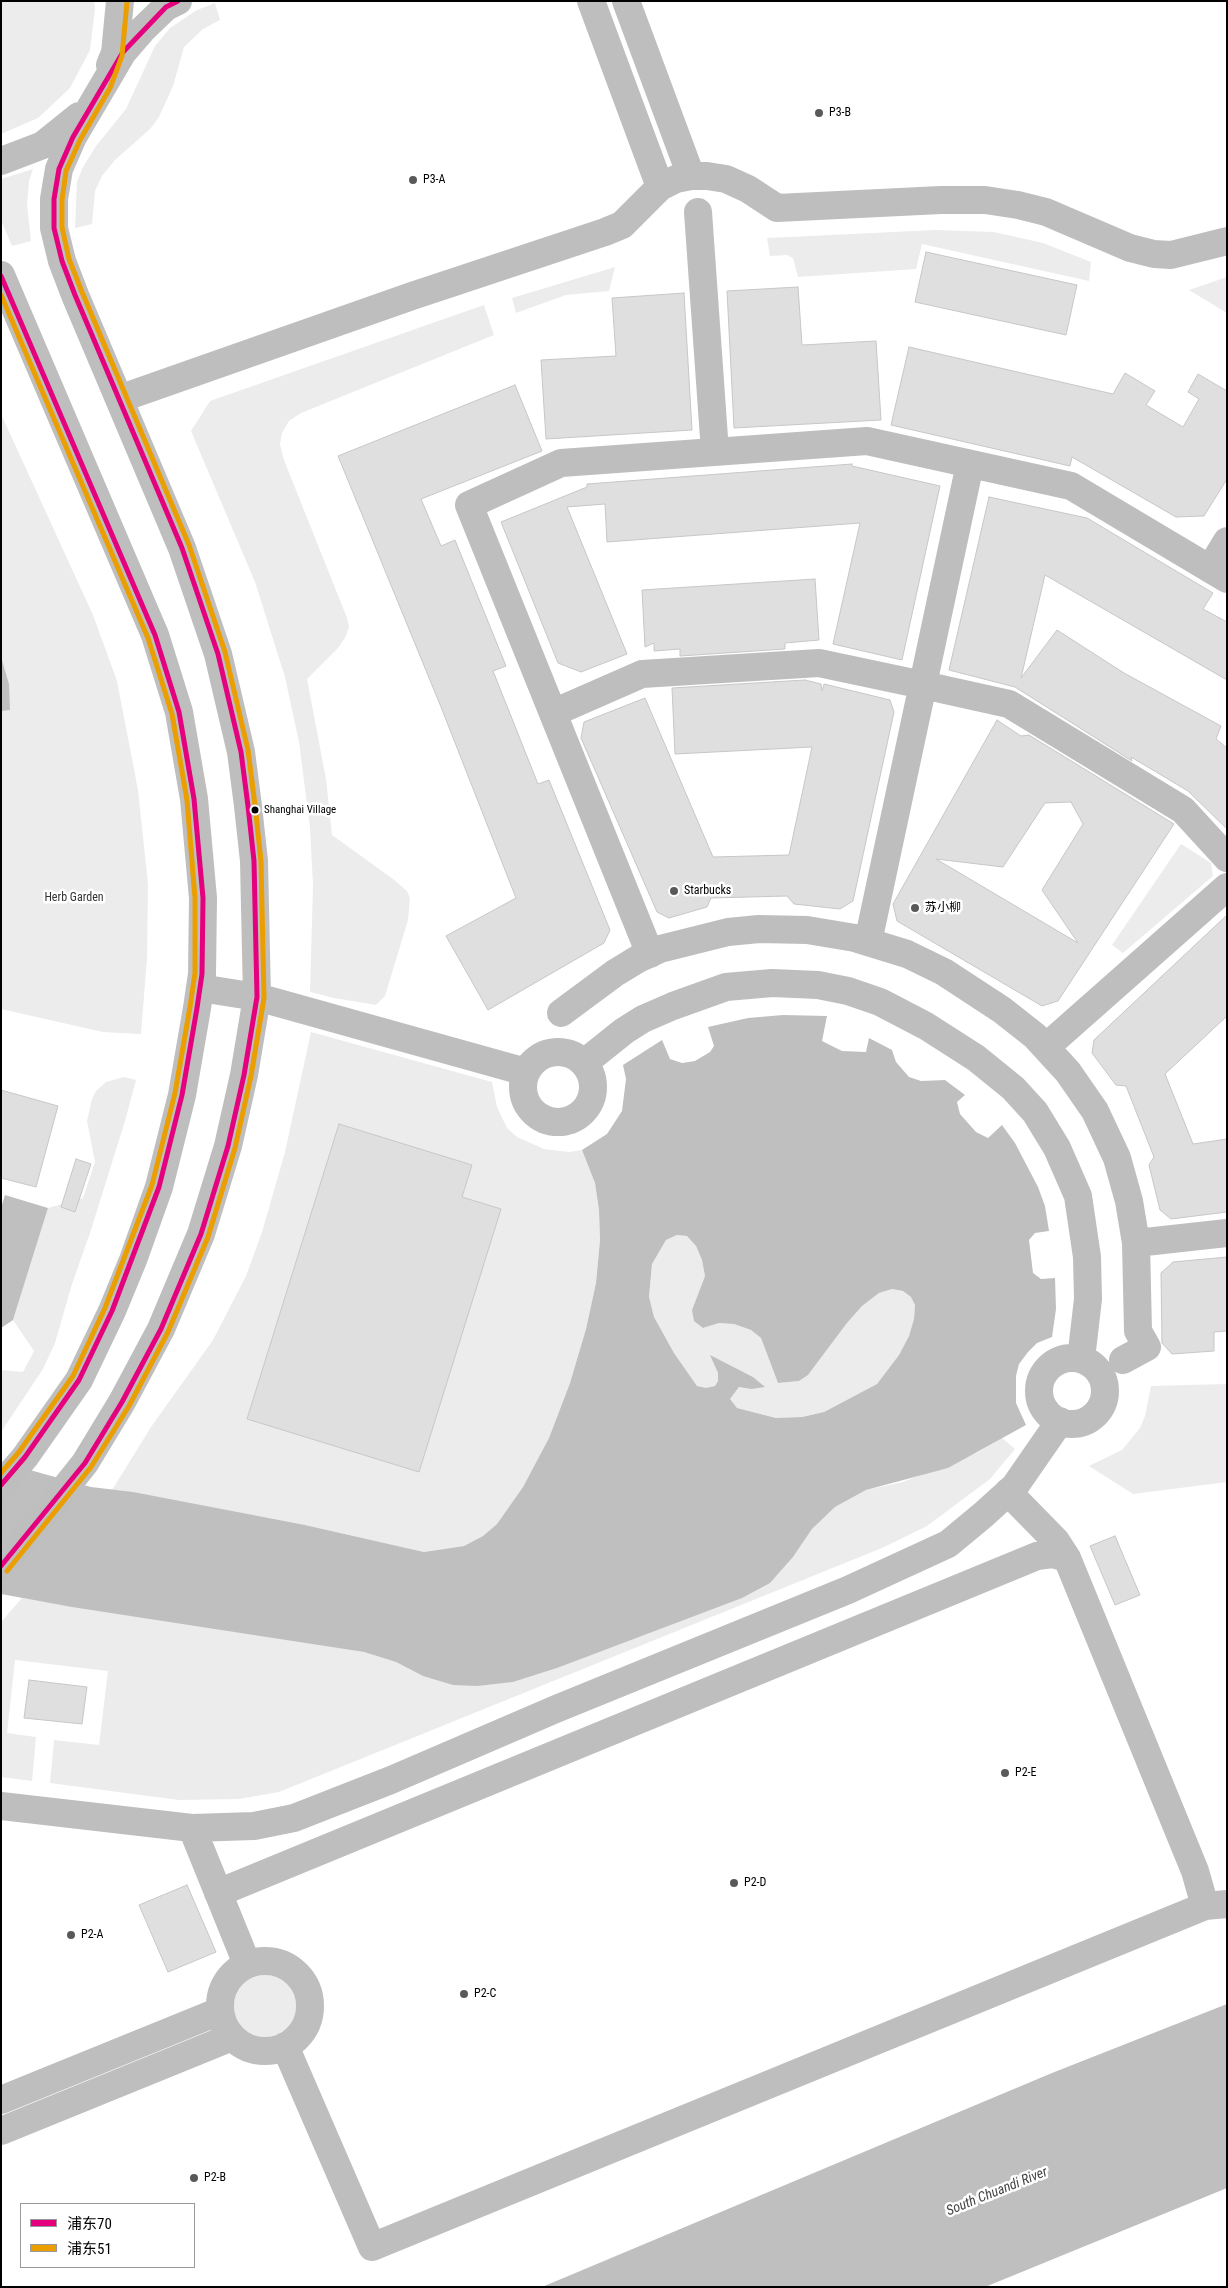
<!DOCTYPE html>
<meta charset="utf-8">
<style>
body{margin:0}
#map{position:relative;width:1228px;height:2288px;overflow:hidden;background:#fff;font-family:"Roboto Condensed","Noto Sans SC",sans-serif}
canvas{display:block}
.frame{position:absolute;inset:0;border:2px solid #000;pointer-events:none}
.legend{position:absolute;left:20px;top:2203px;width:175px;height:65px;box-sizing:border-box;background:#fff;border:1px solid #999;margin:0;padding:6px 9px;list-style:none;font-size:15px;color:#000}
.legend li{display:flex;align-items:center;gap:10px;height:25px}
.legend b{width:25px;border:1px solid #999}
</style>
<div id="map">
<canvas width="1228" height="2288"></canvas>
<div class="frame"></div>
<ul class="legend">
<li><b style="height:6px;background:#e5007d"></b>浦东70</li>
<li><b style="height:6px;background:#eb9e00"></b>浦东51</li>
</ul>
</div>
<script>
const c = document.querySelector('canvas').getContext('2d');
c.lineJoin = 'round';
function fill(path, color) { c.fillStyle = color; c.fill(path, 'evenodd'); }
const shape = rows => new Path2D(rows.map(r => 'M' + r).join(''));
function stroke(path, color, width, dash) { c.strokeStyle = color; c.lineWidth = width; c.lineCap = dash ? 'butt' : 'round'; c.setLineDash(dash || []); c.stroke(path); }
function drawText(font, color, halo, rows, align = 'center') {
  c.font = font + ' "Roboto Condensed","Noto Sans SC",sans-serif'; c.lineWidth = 5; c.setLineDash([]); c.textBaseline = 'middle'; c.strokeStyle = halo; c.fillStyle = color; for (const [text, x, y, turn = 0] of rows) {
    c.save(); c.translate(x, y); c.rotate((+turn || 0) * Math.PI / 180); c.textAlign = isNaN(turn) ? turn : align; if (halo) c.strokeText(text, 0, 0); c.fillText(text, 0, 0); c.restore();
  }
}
const green = shape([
 [1,1,94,1,95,8,90,50,70,88,38,118,1,134],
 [215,3,220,20,203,29,184,47,173,86,159,117,150,129,115,160,102,176,95,191,92,224,75,228,77,182,83,167,96,146,126,109,155,46,170,28,197,10],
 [33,169,29,181,27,205,31,241,12,246,1,220,1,179],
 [936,230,994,232,1043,243,1091,262,1089,281,922,244,916,269,798,277,793,258,787,255,770,256,767,238],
 [615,267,609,291,566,295,516,313,512,298],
 [1227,277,1227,313,1189,290],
 [484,305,494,335,301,413,289,421,282,433,280,444,284,460,347,618,349,627,345,638,338,648,307,679,326,779,332,835,393,879,407,891,410,898,408,920,385,996,376,1005,334,998,310,992,313,885,310,828,299,742,285,677,255,582,191,431,210,401],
 [1,414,93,615,117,681,138,790,148,884,147,958,141,1034,103,1032,1,1009],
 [1181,844,1211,863,1213,876,1123,953,1112,945],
 [311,1032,492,1082,497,1107,507,1128,517,1137,544,1149,569,1152,582,1150,595,1183,599,1210,600,1240,596,1283,586,1329,570,1383,549,1438,523,1487,497,1524,483,1536,464,1546,424,1552,305,1525,112,1490,151,1427,213,1340,246,1276,262,1232,285,1152],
 [339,1124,472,1165,462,1197,501,1209,419,1472,247,1419],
 [124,1077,136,1080,125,1121,90,1233,72,1284,55,1343,43,1369,1,1432,1,1370,23,1372,34,1351,13,1320,48,1208,83,1198,95,1162,87,1121,92,1099,96,1091,106,1082],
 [677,1235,687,1236,696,1246,702,1260,705,1276,692,1310,703,1328,719,1323,734,1324,751,1330,761,1338,778,1383,799,1381,808,1375,847,1323,862,1306,879,1293,892,1289,903,1291,911,1297,915,1305,914,1319,909,1336,899,1355,877,1384,824,1412,802,1417,776,1418,737,1408,730,1399,739,1387,751,1389,753,1377,711,1356,718,1373,718,1381,715,1386,706,1389,697,1386,674,1353,654,1317,649,1297,652,1264,666,1240],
 [1227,1384,1227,1482,1133,1494,1089,1466,1122,1450,1140,1428,1145,1416,1151,1386],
 [1002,1438,1015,1449,990,1479,927,1526,882,1548,279,1792,239,1799,179,1800,50,1783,54,1740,99,1745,108,1671,15,1660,7,1733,36,1737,32,1781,1,1777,1,1622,22,1598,364,1652,396,1662,423,1676,478,1686,513,1682,557,1668,770,1583,793,1557,812,1529,835,1507,866,1490,903,1482,978,1452],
 '234 2006a31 31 0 1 1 62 0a31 31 0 1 1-62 0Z'
]);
const water = shape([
 [1,657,9,684,10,710,1,711],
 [783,1015,827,1016,822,1041,842,1051,866,1052,869,1038,892,1050,896,1062,909,1077,921,1081,945,1080,965,1095,957,1102,960,1114,976,1132,988,1138,1002,1125,1015,1143,1038,1187,1045,1206,1049,1231,1035,1233,1029,1240,1033,1273,1041,1279,1055,1278,1056,1309,1052,1337,1037,1343,1028,1352,1019,1364,1016,1376,1016,1403,1026,1425,948,1468,866,1490,835,1507,812,1529,793,1557,770,1583,742,1598,557,1668,513,1682,478,1686,453,1685,423,1676,396,1662,364,1652,72,1607,1,1594,1,1462,91,1487,133,1492,305,1525,424,1552,464,1546,483,1536,497,1524,523,1487,549,1438,570,1383,586,1329,596,1283,600,1240,599,1210,595,1183,582,1150,607,1134,622,1111,626,1079,623,1065,662,1040,670,1059,682,1063,695,1061,710,1052,714,1046,708,1027,748,1018],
 [677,1235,687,1236,696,1246,702,1260,705,1276,692,1310,694,1321,703,1328,719,1323,734,1324,751,1330,761,1338,778,1383,799,1381,808,1375,847,1323,862,1306,879,1293,892,1289,903,1291,911,1297,915,1305,914,1319,909,1336,899,1355,877,1384,824,1412,802,1417,776,1418,737,1408,730,1399,739,1387,751,1389,765,1387,753,1377,710,1355,718,1373,718,1381,715,1386,706,1388,697,1386,674,1353,654,1317,649,1297,652,1264,666,1240],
 [5,1195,48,1208,13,1320,1,1328,1,1208],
 [1227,2004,1227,2188,985,2287,542,2287,1052,2073]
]);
const building = shape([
 [926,252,1077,285,1066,335,915,302,926,252],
 [798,287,802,345,876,341,881,420,734,428,727,291,798,287],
 [684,293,692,430,546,439,541,360,616,356,612,298,684,293],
 [909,347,1113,394,1125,373,1155,391,1146,405,1183,427,1199,399,1188,392,1198,374,1227,391,1227,479,1204,516,1176,517,1072,457,1070,466,891,425,909,347],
 [515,385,542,451,421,499,441,546,455,540,506,666,493,671,538,784,549,780,610,930,604,943,488,1010,446,936,516,898,441,707,338,456,515,385],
 [852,464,852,466,940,486,902,660,833,644,860,523,607,542,605,504,567,507,627,654,581,672,558,663,501,522,587,487,587,484,852,464],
 [989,497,1087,518,1213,593,1203,609,1227,622,1227,680,1045,575,1021,678,1057,630,1124,673,1221,726,1216,739,1227,748,1227,829,1188,791,1131,757,1132,761,1015,687,949,670,989,497],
 [815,579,819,640,785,643,785,649,680,656,680,649,654,651,654,643,645,647,642,590,815,579],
 [805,680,821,684,822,691,824,684,890,700,894,712,853,901,840,909,794,904,787,896,711,898,707,907,669,918,657,912,581,738,584,722,645,698,713,857,789,855,812,747,675,754,672,688,805,680],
 [997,720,1021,736,1029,735,1174,824,1058,1001,1042,1006,897,921,893,904,997,720],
 [1071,802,1083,824,1042,890,1078,943,936,859,1003,867,1045,803,1071,802],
 [1227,915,1227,1016,1165,1074,1193,1144,1227,1139,1227,1212,1171,1219,1160,1210,1149,1165,1154,1157,1126,1086,1116,1085,1092,1053,1094,1040,1227,915],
 [1,1090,58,1106,36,1187,1,1178,1,1090],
 [339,1124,472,1165,462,1197,501,1209,419,1472,247,1419,339,1124],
 [76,1159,91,1164,75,1212,61,1207,76,1159],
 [1227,1257,1227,1331,1214,1332,1214,1351,1172,1354,1162,1343,1161,1273,1173,1262,1227,1257],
 [1115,1536,1140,1595,1115,1605,1090,1546,1115,1536],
 [29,1680,87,1687,82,1724,24,1718,29,1680],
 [187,1885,216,1952,168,1972,139,1905,187,1885]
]);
const minor = shape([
 [591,1,660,187],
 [626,1,691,176],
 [110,65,115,53,120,1],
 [1,161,43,145,79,116],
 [698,212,715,452],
 [1,275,155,635,179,712,194,799,203,898,202,974,197,1008,182,1095,159,1187,133,1260,112,1311,79,1380,25,1457,1,1485],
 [119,399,412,296,605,232,622,225,660,187,676,179,691,176,707,176,726,179,748,189,777,208,941,200,985,200,1018,205,1046,212,1130,248,1154,254,1171,255,1227,241],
 [1210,569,1227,541],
 [553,713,642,674,819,663,923,685,1009,704,1183,810,1227,858],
 [868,942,970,464],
 [650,954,469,505,561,463,867,441,1071,486,1227,579],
 [200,988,257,997,526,1072],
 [561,1013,615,973,638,959,660,949,728,932,759,929,807,930,855,938,907,954,944,972,1002,1010,1035,1036,1068,1072,1095,1111,1117,1158,1129,1201,1136,1243,1138,1331,1147,1347,1123,1360],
 [1046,1047,1227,887],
 '523 1087a35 35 0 1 1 70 0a35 35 0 1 1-70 0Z',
 [584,1063,624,1031,643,1019,673,1006,726,987,772,983,818,985,848,991,880,1002,926,1026,976,1058,1013,1088,1035,1112,1057,1148,1078,1196,1087,1257,1088,1299,1081,1359],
 [1136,1243,1227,1233],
 '1039 1391a33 33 0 1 1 66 0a33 33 0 1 1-66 0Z',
 [1008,1492,1056,1541,1067,1558,1195,1871,1205,1906],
 [1,1566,13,1553,85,1463,122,1402,161,1329,201,1234,228,1146,244,1075,257,997,254,861,248,806,241,752,218,654,182,548,75,295,62,261,54,228,54,199,59,169,73,137,123,52,142,30,166,7,178,1],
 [1,1806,192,1828,254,1826,294,1818,391,1780,556,1709,848,1590,948,1544,983,1515,1015,1486,1060,1421],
 [192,1828,247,1964],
 [218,1893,1037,1556,1052,1554,1067,1558],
 '220 2006a45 45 0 1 1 90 0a45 45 0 1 1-90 0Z',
 [285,2046,372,2247,1205,1906,1227,1904],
 [1,2100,220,2011],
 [1,2131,232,2037]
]);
const bus1 = shape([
 [1,276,155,635,179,712,194,799,203,898,202,974,197,1008,182,1095,159,1187,112,1311,79,1380,25,1457,1,1485],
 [1,1566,85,1463,122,1402,161,1329,201,1234,228,1146,244,1075,257,997,254,861,248,806,241,752,218,654,182,548,75,295,62,261,54,228,54,199,59,169,73,137,123,52,166,7,178,1]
]);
const bus2 = shape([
 [1,295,148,638,172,714,187,800,195,898,195,973,190,1007,175,1093,152,1185,105,1308,73,1376,19,1452,1,1473],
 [7,1571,91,1467,129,1406,168,1332,208,1237,235,1148,251,1076,264,998,261,861,255,805,248,750,225,652,189,545,82,292,69,259,62,227,62,200,66,171,80,140,110,88,122,56,127,2]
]);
const markers = [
 [819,113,5,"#595959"],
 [413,180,5,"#595959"],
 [255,810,4.5,"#000"],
 [674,891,5,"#595959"],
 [915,908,5,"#595959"],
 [1005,1773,5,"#595959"],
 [734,1883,5,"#595959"],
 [71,1935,5,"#595959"],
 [464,1994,5,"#595959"],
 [194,2178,5,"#595959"]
];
const busNames = [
 ["Shanghai Village",264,810]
];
const poiNames = [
 ["P3-B",829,113],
 ["P3-A",423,180],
 ["Starbucks",684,891],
 ["苏小柳",925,908],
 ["P2-E",1015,1773],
 ["P2-D",744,1883],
 ["P2-A",81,1935],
 ["P2-C",474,1994],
 ["P2-B",204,2178]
];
const parkNames = [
 ["Herb Garden",74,898]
];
const waterNames = [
 ["South Chuandi River",997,2192,-22]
];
fill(green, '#ececec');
fill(water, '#bfbfbf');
fill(building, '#dfdfdf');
stroke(building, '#c7c7c7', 1);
stroke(minor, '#bebebe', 28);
stroke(bus1, '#e5007d', 5);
stroke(bus2, '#eb9e00', 5);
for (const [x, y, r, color] of markers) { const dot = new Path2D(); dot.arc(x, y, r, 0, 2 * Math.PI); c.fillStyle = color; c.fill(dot); stroke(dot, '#fff', 2); }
drawText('11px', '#000', '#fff', busNames, 'left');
drawText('12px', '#000', '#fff', poiNames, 'left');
drawText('12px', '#333', '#fff', parkNames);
drawText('italic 14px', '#444', '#fff', waterNames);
</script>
